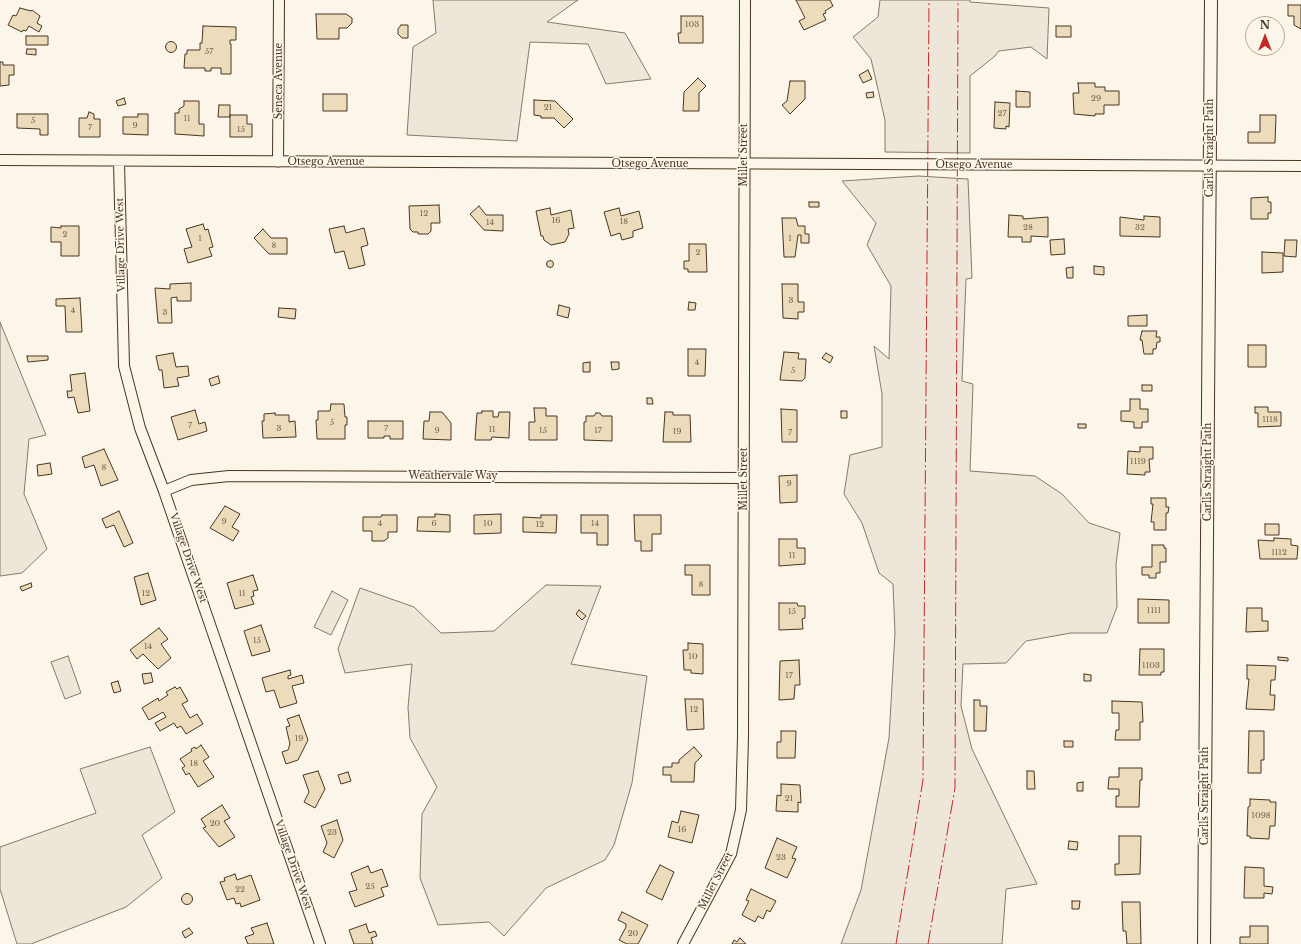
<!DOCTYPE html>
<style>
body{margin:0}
#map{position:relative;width:1301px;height:944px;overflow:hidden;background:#fbf6e9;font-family:"Libre Baskerville",serif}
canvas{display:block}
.north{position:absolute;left:1245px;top:16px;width:40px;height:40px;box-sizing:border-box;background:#fbf6e9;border:1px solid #b4a999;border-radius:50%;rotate:0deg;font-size:11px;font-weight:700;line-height:16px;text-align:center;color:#4a3520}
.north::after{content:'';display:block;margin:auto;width:14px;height:18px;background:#c62828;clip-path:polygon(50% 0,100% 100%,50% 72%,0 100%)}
</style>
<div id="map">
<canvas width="1301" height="944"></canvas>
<div class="north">N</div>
</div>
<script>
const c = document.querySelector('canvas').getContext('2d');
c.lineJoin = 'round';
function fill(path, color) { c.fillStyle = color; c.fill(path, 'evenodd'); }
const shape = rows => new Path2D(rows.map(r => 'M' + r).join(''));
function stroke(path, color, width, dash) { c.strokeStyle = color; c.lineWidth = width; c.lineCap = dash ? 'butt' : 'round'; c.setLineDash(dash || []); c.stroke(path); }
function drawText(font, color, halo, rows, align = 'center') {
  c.font = font + ' "Libre Baskerville",serif'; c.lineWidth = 3; c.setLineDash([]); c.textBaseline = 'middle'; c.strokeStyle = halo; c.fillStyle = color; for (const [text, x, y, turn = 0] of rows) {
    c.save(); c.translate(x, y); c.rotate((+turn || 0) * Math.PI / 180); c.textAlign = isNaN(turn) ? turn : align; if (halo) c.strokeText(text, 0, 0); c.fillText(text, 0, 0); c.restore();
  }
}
const green = shape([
 [433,0,578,0,547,22,625,33,651,79,606,84,588,44,530,42,517,141,407,135,413,47,436,33,433,0],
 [880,0,970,0,970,2,1049,8,1047,59,1031,47,999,51,995,56,970,76,970,153,885,152,885,120,871,59,853,37,878,17,880,0],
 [918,176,968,179,972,278,966,279,962,381,973,384,970,471,1035,476,1062,494,1089,523,1120,533,1116,564,1117,607,1107,633,1071,633,1026,641,1006,663,963,664,961,706,972,749,1037,884,1006,889,1002,944,841,944,861,890,889,738,895,633,893,584,879,573,862,523,844,494,850,455,882,447,882,394,874,346,889,359,891,286,867,245,876,223,842,181,918,176],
 [0,322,46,435,29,439,24,494,47,549,22,573,0,576,0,322],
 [546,585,601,586,571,664,647,676,632,783,614,845,605,860,546,888,504,936,489,922,438,925,420,878,422,814,437,787,410,738,408,707,412,664,345,673,338,649,360,588,414,607,441,633,494,631,546,585],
 [332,591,348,600,331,635,314,627,332,591],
 [68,656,81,693,65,699,51,662,68,656],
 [150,747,175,812,142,835,162,878,126,907,31,944,17,944,0,889,0,847,96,813,80,769,150,747]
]);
const building = shape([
 [796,0,830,0,833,6,825,11,826,13,823,14,826,20,804,30,799,21,805,18,796,0],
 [1288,5,1301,5,1301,29,1294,25,1294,16,1288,16,1288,5],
 [20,8,31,11,32,10,40,16,37,23,42,26,39,32,29,26,26,31,23,30,22,32,8,25,13,15,16,16,20,8],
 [316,14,346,14,352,18,352,23,347,28,339,28,339,39,317,39,316,14],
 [681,16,703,16,703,43,679,43,678,33,681,33,681,16],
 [401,25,408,25,408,38,402,38,398,34,398,29,401,25],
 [203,26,236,27,236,40,230,40,230,44,231,44,231,74,221,74,221,68,211,68,211,71,205,71,205,68,184,68,185,54,187,54,187,50,200,50,200,43,202,43,203,26],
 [1056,26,1071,26,1071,37,1056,37,1056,26],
 [26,36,48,36,48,45,26,45,26,36],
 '165.5 47a5.5 5.5 0 1 1 11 0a5.5 5.5 0 1 1-11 0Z',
 [27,49,36,49,36,55,26,54,27,49],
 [0,62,3,62,3,65,14,65,14,75,9,75,9,85,0,86,0,62],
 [868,70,872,79,863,83,859,75,868,70],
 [698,78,706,86,699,93,699,111,683,111,684,92,698,78],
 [790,81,805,81,805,99,790,114,782,105,787,101,790,81],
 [1078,83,1095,83,1095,87,1105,87,1105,91,1119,91,1119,105,1104,105,1104,114,1095,114,1095,116,1074,114,1073,93,1079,93,1078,83],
 [1016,91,1030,92,1030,107,1016,107,1016,91],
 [873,92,874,97,867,98,866,93,873,92],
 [323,94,347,94,347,111,323,111,323,94],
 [124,98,126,104,118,106,116,101,124,98],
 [534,100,555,101,573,119,564,128,554,118,541,118,541,116,534,115,534,100],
 [184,101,199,101,199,124,204,124,204,136,175,134,175,113,179,113,179,109,184,106,184,101],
 [995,102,1010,103,1009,127,1006,126,1006,129,994,128,995,102],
 [219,105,230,105,230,117,218,117,219,105],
 [89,112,94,114,94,119,100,119,100,137,79,137,79,118,87,118,89,112],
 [17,114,48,114,48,135,40,135,40,129,17,128,17,114],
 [138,114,148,114,148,135,123,134,123,117,138,117,138,114],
 [230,115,247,115,247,124,252,124,252,137,230,137,230,115],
 [1260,115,1276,115,1275,143,1248,143,1248,132,1260,132,1260,115],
 [1268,197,1268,202,1271,202,1271,213,1268,213,1268,219,1251,219,1251,198,1268,197],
 [809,202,819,202,819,207,809,207,809,202],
 [439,205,440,223,431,223,431,231,428,234,418,234,418,232,413,232,410,229,409,206,439,205],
 [479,206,486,215,503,215,503,231,484,230,470,214,479,206],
 [550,208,551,215,571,210,574,228,568,229,569,234,565,242,551,245,544,240,543,236,541,236,536,211,550,208],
 [619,208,621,216,639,211,643,228,633,231,633,237,622,240,620,233,611,236,604,212,619,208],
 [1009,215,1023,216,1023,219,1048,217,1048,237,1031,236,1031,242,1022,242,1022,237,1008,237,1009,215],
 [1144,216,1160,217,1160,237,1120,236,1120,217,1144,220,1144,216],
 [782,218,796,218,798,226,805,226,805,234,809,234,809,243,801,243,801,235,798,235,795,257,784,257,782,218],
 [203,224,205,230,208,229,213,247,209,248,212,256,188,263,184,249,192,247,186,229,203,224],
 [61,226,79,226,79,256,61,256,61,242,51,242,51,227,61,228,61,226],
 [344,226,346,233,364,228,368,245,361,247,365,265,349,269,344,251,335,253,329,229,344,226],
 [263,229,271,238,287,238,287,254,269,254,254,238,263,229],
 [1064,239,1065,254,1051,255,1050,240,1064,239],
 [1285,240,1297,240,1296,257,1284,256,1285,240],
 [689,244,706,244,707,272,688,272,688,269,684,269,684,261,689,261,689,244],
 [1262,252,1283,253,1283,272,1262,273,1262,252],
 '546.5 264a3.5 3.5 0 1 1 7 0a3.5 3.5 0 1 1-7 0Z',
 [1094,266,1104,267,1104,275,1094,274,1094,266],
 [1073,267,1073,278,1067,278,1066,268,1073,267],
 [191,283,191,301,177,301,177,297,171,298,172,323,158,323,155,288,170,289,170,284,191,283],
 [782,284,798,284,798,302,804,302,804,312,798,312,798,319,783,318,782,284],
 [80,298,82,332,66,332,65,306,56,306,56,299,80,298],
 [689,302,696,303,695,310,688,310,689,302],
 [559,305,570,308,568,318,557,315,559,305],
 [279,308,296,309,295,319,278,317,279,308],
 [1147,315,1147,326,1128,326,1128,316,1147,315],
 [1142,331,1157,331,1156,337,1160,337,1160,342,1157,342,1156,349,1153,349,1153,354,1144,354,1142,340,1140,340,1142,331],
 [1248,345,1266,345,1266,367,1248,367,1248,345],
 [688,349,706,349,705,376,688,376,688,349],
 [784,352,799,353,798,359,806,359,805,378,802,381,780,380,784,352],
 [173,353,176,367,188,366,189,376,177,378,179,386,164,388,162,370,159,370,156,356,173,353],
 [826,353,833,357,830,363,822,358,826,353],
 [27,356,48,356,48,360,28,362,27,356],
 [590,362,590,372,583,372,583,363,590,362],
 [611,362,619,362,619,369,612,370,611,362],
 [85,373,90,411,78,413,74,397,68,398,67,391,72,391,70,375,85,373],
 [218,376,220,383,211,386,209,379,218,376],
 [1142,385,1152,385,1152,391,1142,391,1142,385],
 [647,398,652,398,653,404,647,404,647,398],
 [1130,399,1140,399,1140,409,1148,409,1148,422,1142,422,1142,428,1134,428,1134,422,1121,421,1121,411,1130,411,1130,399],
 [331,404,344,404,345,417,347,417,347,425,345,425,345,439,317,439,316,420,318,420,318,411,330,411,331,404],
 [1255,407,1268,407,1268,412,1281,412,1281,426,1258,427,1258,413,1255,413,1255,407],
 [534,408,546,408,546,416,557,416,557,440,529,440,529,422,535,422,534,408],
 [781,409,797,410,797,442,782,442,781,409],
 [195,410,199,424,205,422,207,431,178,440,171,417,195,410],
 [482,411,493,411,493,417,498,417,499,412,510,412,509,438,492,437,491,440,475,440,477,413,482,413,482,411],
 [841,411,847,411,847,418,841,418,841,411],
 [430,412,442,412,451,423,451,440,423,439,424,421,429,421,430,412],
 [665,412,673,412,673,415,690,415,691,442,663,442,665,412],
 [275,413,275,415,289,415,289,422,295,421,296,437,263,438,262,421,264,421,264,414,275,413],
 [596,413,600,413,602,416,612,416,612,441,584,440,584,422,586,422,586,416,594,416,596,413],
 [368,421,403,421,403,439,390,439,390,436,384,436,384,438,368,438,368,421],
 [1078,424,1086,424,1086,428,1078,428,1078,424],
 [1140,447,1153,447,1153,459,1149,459,1150,472,1145,472,1145,475,1127,474,1128,451,1140,452,1140,447],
 [104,449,118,480,101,486,94,465,85,468,82,457,104,449],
 [50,463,52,474,38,476,37,465,50,463],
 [797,475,797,502,780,503,779,476,797,475],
 [1151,498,1166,498,1166,507,1169,507,1168,513,1166,513,1166,530,1154,530,1154,522,1151,522,1153,504,1151,504,1151,498],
 [225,506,240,514,232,527,239,531,233,541,210,528,225,506],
 [119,511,133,543,124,547,114,525,106,528,102,519,119,511],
 [435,514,450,515,450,532,417,531,418,517,435,517,435,514],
 [501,514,501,533,474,534,474,515,501,514],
 [382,515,397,515,397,532,388,532,388,538,384,541,372,541,372,531,363,531,363,517,381,517,382,515],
 [541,515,557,515,556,533,523,532,523,517,541,518,541,515],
 [581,515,608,515,608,545,597,545,597,533,581,533,581,515],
 [634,515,661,515,661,534,652,534,652,551,641,551,641,541,635,541,634,515],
 [1265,524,1279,524,1279,535,1265,535,1265,524],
 [1274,538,1291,539,1291,545,1298,546,1297,559,1260,559,1258,540,1274,541,1274,538],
 [779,539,797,539,797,548,805,548,805,564,779,566,779,539],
 [1152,545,1164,545,1164,548,1166,548,1166,562,1160,562,1160,573,1156,573,1156,578,1149,578,1149,575,1142,575,1142,567,1152,567,1152,545],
 [685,565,710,565,710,595,692,595,692,575,685,575,685,565],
 [148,573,156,600,141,605,134,577,148,573],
 [253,575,258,590,253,591,254,596,251,597,254,604,235,609,227,583,253,575],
 [31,583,32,587,22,591,20,587,31,583],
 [1138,599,1169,600,1169,623,1138,623,1138,599],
 [779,603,797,603,798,606,805,606,805,618,802,619,803,629,779,630,779,603],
 [1247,608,1262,608,1262,621,1268,621,1268,631,1246,632,1247,608],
 [579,610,586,616,582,620,576,614,579,610],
 [261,625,270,651,252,656,244,631,261,625],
 [159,628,168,639,161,644,171,658,158,669,143,654,137,659,130,650,159,628],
 [688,643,703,644,703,674,691,673,691,670,684,670,683,650,688,650,688,643],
 [1140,649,1164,649,1164,672,1161,672,1161,675,1139,675,1140,649],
 [1278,657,1288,658,1288,661,1278,660,1278,657],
 [799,660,800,685,795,685,794,699,779,700,780,661,799,660],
 [1247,665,1276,666,1275,680,1271,680,1270,695,1275,695,1274,710,1246,709,1249,679,1247,679,1247,665],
 [290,670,291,675,288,676,288,679,302,675,304,683,292,686,297,703,280,708,274,690,266,692,262,678,290,670],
 [151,673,153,682,144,684,142,674,151,673],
 [1084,674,1091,675,1091,681,1084,681,1084,674],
 [118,681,121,691,114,693,111,683,118,681],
 [175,687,177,689,180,687,188,701,182,704,190,718,197,714,203,724,186,734,181,726,177,728,174,723,160,731,155,723,166,717,163,712,149,720,142,708,158,698,159,701,168,695,166,692,175,687],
 [685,699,703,699,704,729,687,730,685,699],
 [974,700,980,700,980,706,987,706,986,731,974,731,974,700],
 [1112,701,1142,702,1143,722,1140,722,1140,740,1115,740,1116,730,1119,730,1119,713,1112,713,1112,701],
 [299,715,308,740,298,760,286,764,282,752,288,750,290,744,286,727,290,726,287,719,299,715],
 [781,731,796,731,795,758,777,758,777,742,781,742,781,731],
 [1249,731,1264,731,1264,760,1261,760,1261,773,1248,773,1249,731],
 [1064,741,1073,741,1073,747,1064,747,1064,741],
 [201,745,209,757,203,761,214,777,198,787,189,773,186,775,182,768,185,766,180,759,192,751,191,749,195,747,196,749,201,745],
 [694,747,702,756,695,763,694,782,671,782,671,775,663,775,663,767,672,767,672,763,679,763,679,760,694,747],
 [1119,768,1142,768,1142,780,1140,780,1139,807,1116,807,1116,796,1119,796,1119,789,1108,789,1109,777,1119,777,1119,768],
 [318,771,325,789,315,808,304,802,309,792,303,775,318,771],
 [1027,771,1034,771,1035,789,1027,789,1027,771],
 [348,772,351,781,341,784,338,775,348,772],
 [1083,782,1083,791,1077,791,1077,783,1083,782],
 [781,784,800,785,801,803,798,802,798,812,776,811,777,795,781,796,781,784],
 [1250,799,1270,800,1270,802,1276,802,1275,826,1270,826,1269,839,1250,838,1250,836,1247,836,1248,807,1250,806,1250,799],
 [222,805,230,818,224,821,235,837,219,847,203,828,206,827,201,819,222,805],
 [681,811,699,815,692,843,668,837,672,821,678,823,681,811],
 [337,820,343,840,334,858,323,852,327,843,321,826,337,820],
 [1119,836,1141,836,1140,874,1115,875,1115,864,1119,864,1119,836],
 [777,838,797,847,792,858,796,859,787,878,765,868,777,838],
 [1069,841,1078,842,1077,850,1068,849,1069,841],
 [660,865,674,872,662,900,646,892,660,865],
 [368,866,371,873,382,869,388,886,381,888,384,896,355,907,349,892,357,890,351,873,368,866],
 [1245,867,1264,868,1264,886,1273,887,1272,894,1264,893,1264,898,1244,898,1245,867],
 [235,874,237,880,251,875,260,900,241,907,240,903,236,904,234,898,227,900,220,882,225,881,224,878,235,874],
 [751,889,776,901,770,912,767,910,763,919,758,916,755,922,742,915,749,901,746,900,751,889],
 '181.5 899a5.5 5.5 0 1 1 11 0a5.5 5.5 0 1 1-11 0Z',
 [1072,901,1080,901,1079,909,1072,909,1072,901],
 [1122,902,1140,902,1141,944,1127,944,1126,931,1123,931,1122,902],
 [622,912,648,925,638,944,627,944,619,940,626,927,626,924,618,920,622,912],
 [267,923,274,944,248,944,245,937,254,934,251,928,267,923],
 [366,924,369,933,375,931,377,936,371,938,373,944,354,944,349,930,366,924],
 [1250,926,1268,926,1268,944,1240,944,1240,937,1250,937,1250,926],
 [189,928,193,933,185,938,182,932,189,928],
 [740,938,746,944,732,944,734,940,737,942,740,938]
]);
const minor = shape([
 [0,160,1301,166],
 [119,162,124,366,140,428,164,491,320,944],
 [278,162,279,0],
 [164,491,191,480,229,476,744,478],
 [683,944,731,854,741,810,743,737,745,0]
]);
const tertiary = shape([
 [1204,944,1211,0]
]);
const power = shape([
 [896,944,923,780,929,0],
 [928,944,955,788,958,0]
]);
const numberNames = [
 ["103",692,25],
 ["57",209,52],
 ["29",1096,99],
 ["21",548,108],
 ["27",1002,114],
 ["11",187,119],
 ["5",33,121],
 ["9",135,126],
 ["7",90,128],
 ["15",241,130],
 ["12",424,214],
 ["16",556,221],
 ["18",624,222],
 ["14",490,223],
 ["28",1028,228],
 ["32",1140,228],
 ["2",65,235],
 ["1",200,239],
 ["1",790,239],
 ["8",274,246],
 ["2",698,253],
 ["3",791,301],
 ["4",73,311],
 ["3",165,313],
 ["4",697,363],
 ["5",793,371],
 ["1118",1270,420],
 ["5",332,423],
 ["7",190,426],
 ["3",279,429],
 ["7",386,429],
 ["11",492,430],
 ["9",437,431],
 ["15",543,431],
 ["17",598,431],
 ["19",677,432],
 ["7",790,433],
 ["1119",1138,462],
 ["8",104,468],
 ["9",789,484],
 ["9",224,522],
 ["4",380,524],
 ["6",434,524],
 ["10",488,524],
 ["14",595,524],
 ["12",540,525],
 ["1112",1279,553],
 ["11",792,556],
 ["8",701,585],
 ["12",146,594],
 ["11",242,594],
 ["1111",1154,611],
 ["15",792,612],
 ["15",257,641],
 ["14",148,647],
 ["10",693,657],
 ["1103",1151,666],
 ["17",789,676],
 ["12",694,710],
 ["19",299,739],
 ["18",194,764],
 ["21",789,799],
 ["1098",1261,816],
 ["20",215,824],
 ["16",682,830],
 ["23",332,833],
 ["23",781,858],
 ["25",370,887],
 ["22",240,890],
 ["20",633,934]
];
const streetNames = [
 ["Seneca Avenue",279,81,-90],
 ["Carlls Straight Path",1210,148,-90],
 ["Millet Street",744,155,-90],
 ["Otsego Avenue",326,162],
 ["Otsego Avenue",650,164],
 ["Otsego Avenue",974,165],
 ["Village Drive West",121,245,-91],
 ["Carlls Straight Path",1208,472,-90],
 ["Weathervale Way",453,476],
 ["Millet Street",744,479,-90],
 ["Village Drive West",188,558,71],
 ["Carlls Straight Path",1205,796,-90],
 ["Village Drive West",293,865,71],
 ["Millet Street",716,881,-63]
];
fill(green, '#ede6d9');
stroke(green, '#887966', 1);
fill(building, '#ecdcbc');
stroke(building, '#4a3520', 1);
stroke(minor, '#4a3520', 12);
stroke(tertiary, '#4a3520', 14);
stroke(minor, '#fbf6e9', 10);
stroke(tertiary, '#fbf6e9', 12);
stroke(power, '#c62828', 1, [14, 3, 2, 3]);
drawText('8px', '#725f47', null, numberNames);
drawText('10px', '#4a3520', '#fbf6e9', streetNames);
</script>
